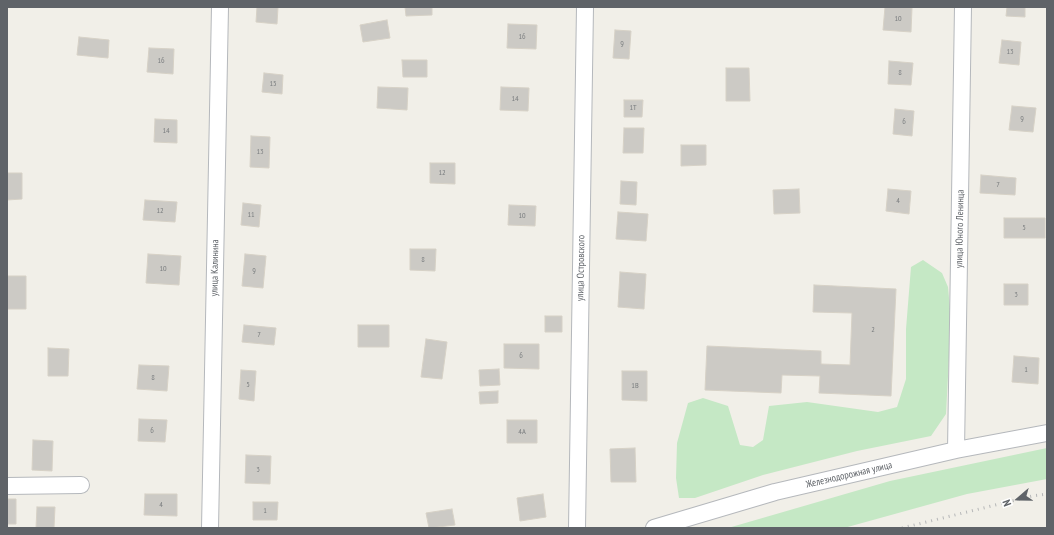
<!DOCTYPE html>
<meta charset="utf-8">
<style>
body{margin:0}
#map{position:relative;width:1054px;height:535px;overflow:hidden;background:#f1efe8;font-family:"PT Sans Narrow",sans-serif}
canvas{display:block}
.frame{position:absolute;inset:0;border:8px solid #5f6368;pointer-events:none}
.north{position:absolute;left:998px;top:479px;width:40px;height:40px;-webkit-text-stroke:3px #fff;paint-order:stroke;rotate:250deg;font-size:11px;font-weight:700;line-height:16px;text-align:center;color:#5f6368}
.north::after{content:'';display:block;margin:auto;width:14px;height:18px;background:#5f6368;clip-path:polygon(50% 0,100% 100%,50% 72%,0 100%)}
</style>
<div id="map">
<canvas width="1054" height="535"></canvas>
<div class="frame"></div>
<div class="north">N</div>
</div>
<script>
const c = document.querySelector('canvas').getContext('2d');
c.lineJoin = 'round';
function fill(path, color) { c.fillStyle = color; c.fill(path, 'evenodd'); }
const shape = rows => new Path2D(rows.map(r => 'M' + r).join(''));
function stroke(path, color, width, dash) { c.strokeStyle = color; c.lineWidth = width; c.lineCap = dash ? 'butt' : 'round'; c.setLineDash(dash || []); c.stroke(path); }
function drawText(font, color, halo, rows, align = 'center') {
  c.font = font + ' "PT Sans Narrow",sans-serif'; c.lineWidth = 3; c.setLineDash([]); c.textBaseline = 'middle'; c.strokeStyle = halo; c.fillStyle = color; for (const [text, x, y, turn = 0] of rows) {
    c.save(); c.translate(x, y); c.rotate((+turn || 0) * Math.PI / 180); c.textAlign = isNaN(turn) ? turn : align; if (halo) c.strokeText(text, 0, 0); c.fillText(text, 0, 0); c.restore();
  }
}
const green = shape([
 [923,260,942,273,948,287,951,319,946,414,931,436,857,451,763,475,695,498,679,498,676,478,677,443,688,403,703,398,728,406,740,445,753,447,763,440,769,406,807,402,878,412,897,407,906,379,906,329,911,267],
 [1047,448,1047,479,967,494,844,528,728,528,890,481]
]);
const building = shape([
 [257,7,278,7,277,24,256,22,257,7],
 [405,7,432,7,432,15,406,16,405,7],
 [885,7,912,8,911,32,883,30,885,7],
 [1007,7,1025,7,1025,17,1006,16,1007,7],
 [387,20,390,38,363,42,360,25,387,20],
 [508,24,537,25,536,49,507,48,508,24],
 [615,30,631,31,629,59,613,58,615,30],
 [79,37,109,40,108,58,77,55,79,37],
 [1002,40,1021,42,1019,65,999,63,1002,40],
 [149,48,174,49,173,74,147,72,149,48],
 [402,60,427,60,427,77,403,77,402,60],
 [889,61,913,63,911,85,888,84,889,61],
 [726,68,749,68,750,101,726,101,726,68],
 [264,73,283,75,282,94,262,92,264,73],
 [378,87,408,88,407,110,377,108,378,87],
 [501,87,529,88,528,111,500,110,501,87],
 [624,100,643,100,642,117,624,117,624,100],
 [1012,106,1036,108,1033,132,1009,130,1012,106],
 [895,109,914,111,912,136,893,134,895,109],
 [155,119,177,120,177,143,154,142,155,119],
 [624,128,644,128,643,153,623,153,624,128],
 [251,136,270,137,269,168,250,167,251,136],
 [681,145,706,145,706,165,681,166,681,145],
 [430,163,455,163,455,184,430,183,430,163],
 [7,173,22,173,22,199,7,200,7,173],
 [981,175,1016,178,1015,195,980,193,981,175],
 [621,181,637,182,636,205,620,204,621,181],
 [799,189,800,213,774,214,773,190,799,189],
 [888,189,911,191,909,214,886,211,888,189],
 [145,200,177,202,175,222,143,220,145,200],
 [243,203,261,205,259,227,241,225,243,203],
 [509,205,536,206,535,226,508,225,509,205],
 [618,212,648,214,646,241,616,239,618,212],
 [1004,218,1045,218,1045,238,1004,238,1004,218],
 [410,249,436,249,435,271,410,270,410,249],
 [148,254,181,256,179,285,146,283,148,254],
 [245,254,266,256,263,288,242,286,245,254],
 [620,272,646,274,644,309,618,307,620,272],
 [7,276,26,276,26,309,7,309,7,276],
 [1004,284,1028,284,1028,305,1004,305,1004,284],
 [814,285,896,289,891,396,819,393,820,376,782,375,781,393,705,390,707,346,821,351,821,364,850,365,852,313,813,312,814,285],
 [545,316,562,316,562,332,545,332,545,316],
 [244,325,276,328,274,345,242,342,244,325],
 [358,325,389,325,389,347,358,347,358,325],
 [426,339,447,342,442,379,421,377,426,339],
 [504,344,539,344,539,369,504,368,504,344],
 [48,348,69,349,68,376,48,376,48,348],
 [1014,356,1039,358,1038,384,1012,382,1014,356],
 [139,365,169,366,167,391,137,389,139,365],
 [499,369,500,385,480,386,479,370,499,369],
 [241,370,256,371,254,401,239,399,241,370],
 [622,371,647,371,647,401,622,400,622,371],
 [498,391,498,403,480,404,479,392,498,391],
 [139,419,167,420,165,442,138,441,139,419],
 [507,420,537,420,537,443,507,443,507,420],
 [33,440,53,441,52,471,32,470,33,440],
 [635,448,636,482,611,482,610,449,635,448],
 [246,455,271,456,270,484,245,483,246,455],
 [145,494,177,494,177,516,144,515,145,494],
 [543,494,546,517,520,521,517,498,543,494],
 [7,499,16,499,16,524,7,524,7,499],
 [253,502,278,502,277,520,253,520,253,502],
 [37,507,55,507,54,528,36,528,37,507],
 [452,509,455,525,429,528,426,513,452,509]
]);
const minor = shape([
 [956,450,963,7],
 [7,486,81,485],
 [210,528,220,7],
 [577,528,585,7],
 [654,528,775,492,956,450,1047,433]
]);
const rail = shape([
 [902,528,1032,496,1047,494]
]);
const numberNames = [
 ["10",898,19],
 ["16",522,37],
 ["9",622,44],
 ["13",1010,52],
 ["16",161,61],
 ["8",900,73],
 ["15",273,84],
 ["14",515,99],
 ["1Т",633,108],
 ["9",1022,119],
 ["6",904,122],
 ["14",166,131],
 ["13",260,152],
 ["12",442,173],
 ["7",998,185],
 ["4",898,201],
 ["12",160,211],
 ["11",251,215],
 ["10",522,216],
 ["5",1024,228],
 ["8",423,260],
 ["10",163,269],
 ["9",254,271],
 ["3",1016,295],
 ["2",873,330],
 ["7",259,335],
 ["6",521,356],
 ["1",1026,370],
 ["8",153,378],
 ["5",248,385],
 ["1В",635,386],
 ["6",152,431],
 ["4А",522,432],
 ["3",258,470],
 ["4",161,505],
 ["1",265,511]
];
const streetNames = [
 ["улица Юного Ленинца",960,229,-89],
 ["улица Калинина",215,268,-89],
 ["улица Островского",581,268,-89],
 ["Железнодорожная улица",849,475,-13]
];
fill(green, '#c5e8c5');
fill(building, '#cccac5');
stroke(building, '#d6d1c6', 1);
stroke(minor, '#b5b8bc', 18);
stroke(minor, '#fff', 16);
stroke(rail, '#b6b7b8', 3, [1, 5]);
drawText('8px', '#7a7d7f', null, numberNames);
drawText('10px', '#5f6368', '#fff', streetNames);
</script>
